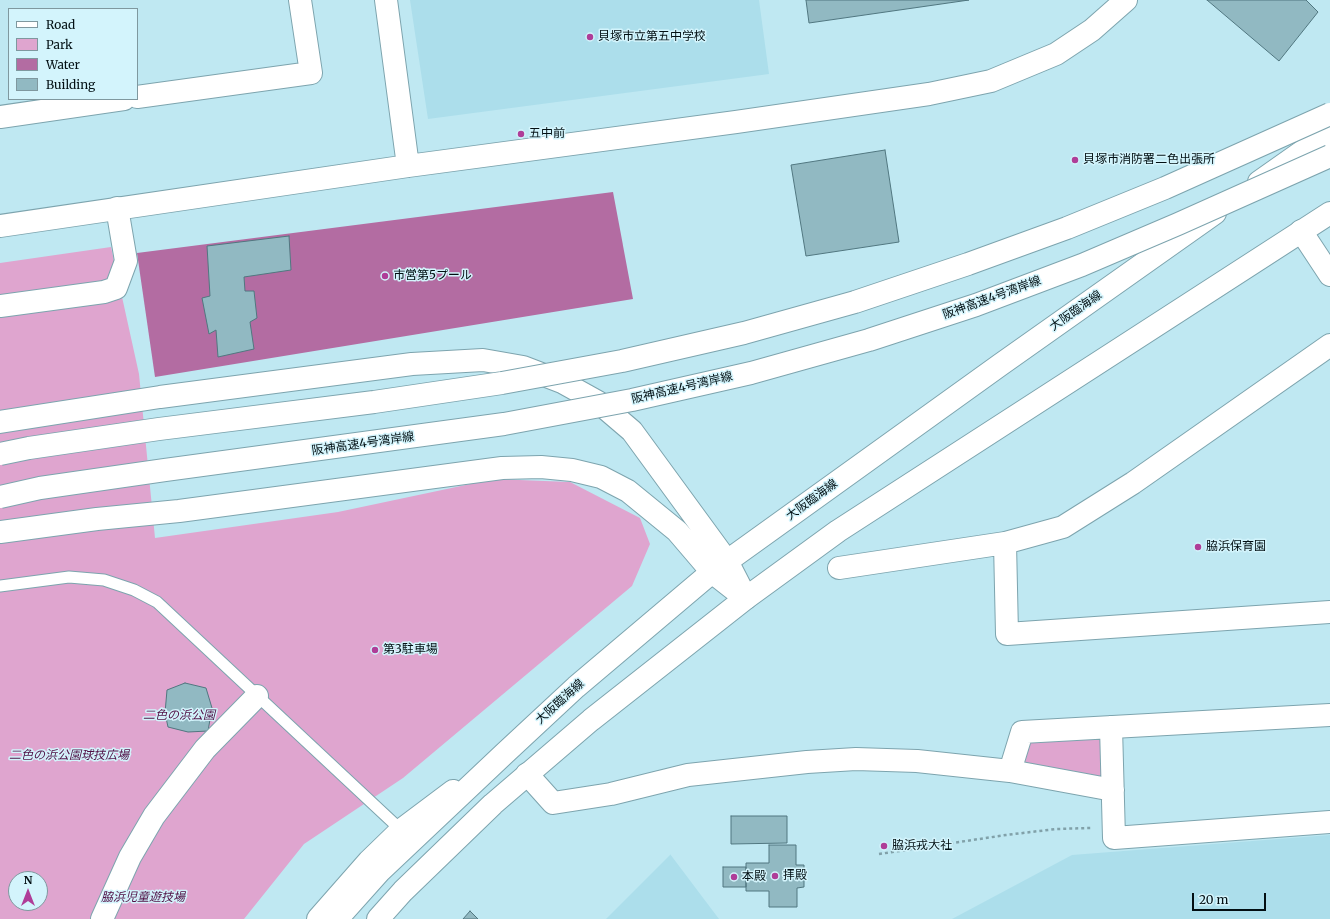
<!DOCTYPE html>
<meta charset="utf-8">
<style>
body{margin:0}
#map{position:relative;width:1330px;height:919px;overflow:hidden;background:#bfe8f2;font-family:Merriweather,serif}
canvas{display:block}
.legend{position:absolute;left:8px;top:8px;width:130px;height:92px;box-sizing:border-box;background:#d3f4fc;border:1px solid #7f989f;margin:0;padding:5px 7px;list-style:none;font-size:12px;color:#020f13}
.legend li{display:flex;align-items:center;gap:8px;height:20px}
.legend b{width:20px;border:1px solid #7f989f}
.north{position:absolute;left:8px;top:871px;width:40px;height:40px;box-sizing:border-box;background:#d3f4fc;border:1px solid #7f989f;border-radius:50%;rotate:0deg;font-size:11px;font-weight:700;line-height:16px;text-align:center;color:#020f13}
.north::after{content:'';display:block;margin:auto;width:14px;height:18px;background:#af3d98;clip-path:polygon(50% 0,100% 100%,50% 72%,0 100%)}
.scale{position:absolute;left:1192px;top:893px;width:74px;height:18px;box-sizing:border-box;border:2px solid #020f13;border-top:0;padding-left:5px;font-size:12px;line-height:14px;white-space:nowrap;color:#020f13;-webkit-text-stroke:3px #d3f4fc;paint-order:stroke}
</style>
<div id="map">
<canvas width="1330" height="919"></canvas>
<ul class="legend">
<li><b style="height:5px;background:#fff"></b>Road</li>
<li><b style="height:11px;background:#dfa5cf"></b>Park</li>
<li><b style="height:11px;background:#b36ca2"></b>Water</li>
<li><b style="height:11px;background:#91b9c2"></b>Building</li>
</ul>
<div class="north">N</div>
<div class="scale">20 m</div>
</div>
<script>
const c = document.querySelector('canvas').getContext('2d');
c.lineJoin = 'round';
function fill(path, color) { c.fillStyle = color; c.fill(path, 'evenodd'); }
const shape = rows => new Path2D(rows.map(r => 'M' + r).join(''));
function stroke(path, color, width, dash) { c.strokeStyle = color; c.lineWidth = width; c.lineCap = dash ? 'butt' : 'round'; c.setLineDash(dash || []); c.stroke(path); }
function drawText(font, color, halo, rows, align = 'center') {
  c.font = font + ' Merriweather,"Noto Sans JP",serif'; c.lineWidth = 3; c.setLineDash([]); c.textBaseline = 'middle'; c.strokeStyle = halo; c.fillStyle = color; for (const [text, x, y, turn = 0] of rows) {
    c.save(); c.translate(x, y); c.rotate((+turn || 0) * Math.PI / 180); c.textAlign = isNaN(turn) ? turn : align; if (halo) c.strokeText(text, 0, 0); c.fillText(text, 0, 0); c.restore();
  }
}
const built = shape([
 [410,0,759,0,769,74,428,119],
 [1330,835,1330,919,952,919,1072,855],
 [670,854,719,919,606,919,670,855]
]);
const green = shape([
 [111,247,139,374,155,538,338,512,494,479,570,482,640,518,650,544,632,586,403,778,304,844,244,919,0,919,0,263],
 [16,879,40,879,40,903,16,903],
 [1107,731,1109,784,1016,768,1026,736]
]);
const water = shape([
 [613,192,633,299,155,377,137,253]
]);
const building = shape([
 [806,0,969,0,809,23,806,0],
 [1207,0,1306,0,1318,12,1279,61,1207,0],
 [885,150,899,242,806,256,791,165,885,150],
 [289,236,291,270,244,277,245,291,254,291,257,318,250,322,254,349,218,357,216,330,209,334,202,298,210,296,207,246,289,236],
 [185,683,206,688,212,708,208,731,188,732,168,727,165,713,167,690,185,683],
 [731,816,787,816,787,843,731,844,731,816],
 [769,845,796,845,796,865,804,865,804,887,797,888,797,907,769,907,769,891,746,891,746,863,769,863,769,845],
 [723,867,746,867,746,887,723,887,723,867],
 [470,911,478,919,463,919,470,911]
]);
const path = shape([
 [879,854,1006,835,1056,829,1091,828]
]);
const lane = shape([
 [0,586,69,577,104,580,134,590,157,602,401,830]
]);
const street = shape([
 [137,97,311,73,300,0],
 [0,117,124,99],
 [1301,231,1330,275],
 [0,306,104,292,116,288,126,261,117,208],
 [1005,543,1007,634,1330,612],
 [839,568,1005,543,1063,527,1133,483,1330,345],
 [1111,727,1114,838,1330,822],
 [1010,771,1113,790],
 [527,774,553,803,611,794,688,775,807,762,856,759,917,761,1010,771,1022,732,1330,715],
 [102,919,130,857,154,816,205,749,257,696],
 [318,919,369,861,401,830,453,791]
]);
const secondary = shape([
 [386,0,408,166],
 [0,226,408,166,736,122,929,94,991,81,1056,54,1092,30,1126,0]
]);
const primary = shape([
 [1259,182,1330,132],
 [337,919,380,871,505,753,576,687,712,572,1000,365,1215,213],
 [378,919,403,891,493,804,591,720,746,598,838,531,1330,213]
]);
const highway = shape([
 [0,422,160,397,412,364,483,360,523,367,562,382,598,402,632,431,727,561,746,598],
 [0,532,97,519,179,511,502,468,541,467,572,470,601,477,628,491,677,531,712,572,740,594]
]);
const highwayBridge = shape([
 [0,454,29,448,159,429,374,402,502,383,622,361,744,333,855,302,968,264,1067,228,1165,188,1330,114],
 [0,497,40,488,165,470,504,424,632,400,751,373,869,340,976,305,1082,265,1178,224,1330,156]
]);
const markers = [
 [590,37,4,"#af3d98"],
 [521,134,4,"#af3d98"],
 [1075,160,4,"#af3d98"],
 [385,276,4,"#af3d98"],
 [1198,547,4,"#af3d98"],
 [375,650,4,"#af3d98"],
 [884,846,4,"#af3d98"],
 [775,876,4,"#af3d98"],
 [734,877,4,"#af3d98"]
];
const poiNames = [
 ["貝塚市立第五中学校",598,37],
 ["五中前",529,134],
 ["貝塚市消防署二色出張所",1083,160],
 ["市営第5プール",393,276],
 ["脇浜保育園",1206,547],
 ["第3駐車場",383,650],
 ["脇浜戎大社",892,846],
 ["拝殿",783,876],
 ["本殿",742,877]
];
const streetNames = [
 ["阪神高速4号湾岸線",992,298,-20],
 ["大阪臨海線",1076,311,-35],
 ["阪神高速4号湾岸線",682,388,-13],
 ["阪神高速4号湾岸線",363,444,-8],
 ["大阪臨海線",812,500,-36],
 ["大阪臨海線",560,702,-42]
];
const parkNames = [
 ["二色の浜公園",179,716],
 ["二色の浜公園球技広場",69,756],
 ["脇浜児童遊技場",143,898]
];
fill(built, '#acdeeb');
fill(green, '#dfa5cf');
fill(water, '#b36ca2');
fill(building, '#91b9c2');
stroke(building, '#517780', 1);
stroke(lane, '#7da4ae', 13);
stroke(street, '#7da4ae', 24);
stroke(secondary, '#7da4ae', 24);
stroke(primary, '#7da4ae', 24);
stroke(highway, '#7da4ae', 24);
stroke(path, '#81a1a9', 2.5, [3, 3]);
stroke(lane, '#fff', 11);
stroke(street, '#fff', 22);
stroke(secondary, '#fff', 22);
stroke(primary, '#fff', 22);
stroke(highway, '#fff', 22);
stroke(highwayBridge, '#7da4ae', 24, []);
stroke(highwayBridge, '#fff', 22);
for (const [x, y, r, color] of markers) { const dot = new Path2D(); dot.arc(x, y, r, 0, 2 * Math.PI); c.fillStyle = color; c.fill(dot); stroke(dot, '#d3f4fc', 1.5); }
drawText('12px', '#020f13', '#d3f4fc', poiNames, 'left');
drawText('12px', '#020f13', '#d3f4fc', streetNames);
drawText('italic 12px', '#510f45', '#d3f4fc', parkNames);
</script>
